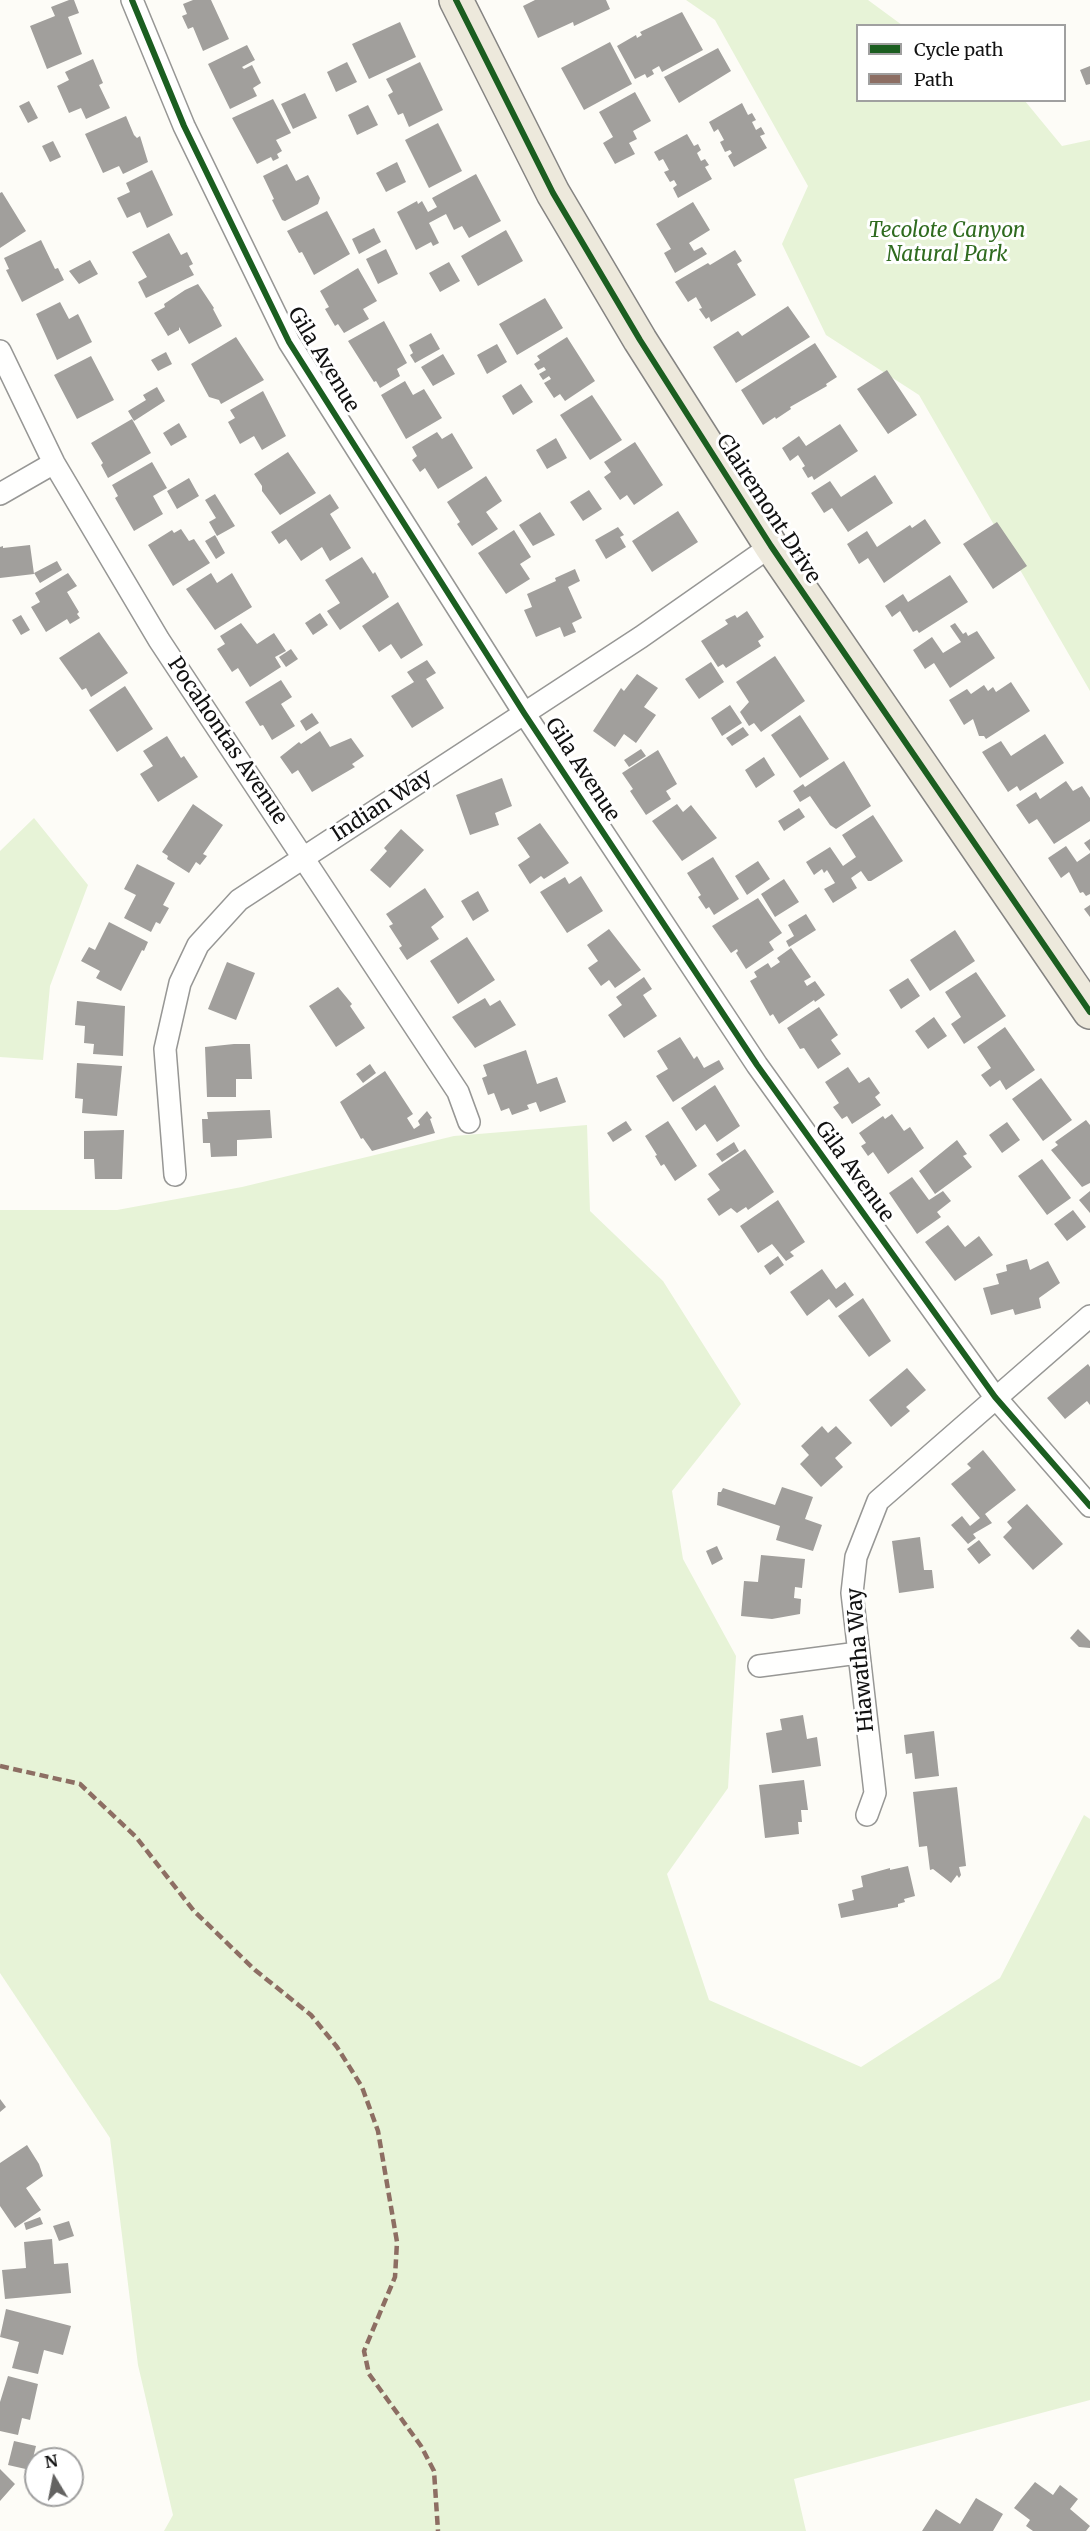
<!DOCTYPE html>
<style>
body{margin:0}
#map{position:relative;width:1090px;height:2531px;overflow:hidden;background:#fdfcf7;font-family:Merriweather,serif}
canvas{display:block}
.legend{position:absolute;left:856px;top:24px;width:210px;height:78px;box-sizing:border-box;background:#fff;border:2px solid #a0a0a0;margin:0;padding:8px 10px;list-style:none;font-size:18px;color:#111}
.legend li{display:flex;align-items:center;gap:12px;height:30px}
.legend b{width:30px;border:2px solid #a0a0a0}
.north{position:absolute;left:24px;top:2447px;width:60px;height:60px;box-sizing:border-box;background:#fff;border:2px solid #a0a0a0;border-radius:50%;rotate:350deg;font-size:16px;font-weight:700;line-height:24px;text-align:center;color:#111}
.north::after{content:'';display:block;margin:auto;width:21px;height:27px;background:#646362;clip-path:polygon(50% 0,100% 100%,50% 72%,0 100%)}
</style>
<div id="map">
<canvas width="1090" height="2531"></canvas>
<ul class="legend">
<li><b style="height:8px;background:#1b5e20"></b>Cycle path</li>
<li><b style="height:8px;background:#8d6e63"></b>Path</li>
</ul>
<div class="north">N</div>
</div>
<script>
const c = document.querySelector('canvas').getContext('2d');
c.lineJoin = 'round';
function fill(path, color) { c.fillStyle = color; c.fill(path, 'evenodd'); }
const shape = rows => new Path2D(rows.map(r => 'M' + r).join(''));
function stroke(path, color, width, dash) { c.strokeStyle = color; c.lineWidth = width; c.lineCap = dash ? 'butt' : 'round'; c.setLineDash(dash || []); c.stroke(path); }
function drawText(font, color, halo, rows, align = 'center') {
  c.font = font + ' Merriweather,serif'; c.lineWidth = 6; c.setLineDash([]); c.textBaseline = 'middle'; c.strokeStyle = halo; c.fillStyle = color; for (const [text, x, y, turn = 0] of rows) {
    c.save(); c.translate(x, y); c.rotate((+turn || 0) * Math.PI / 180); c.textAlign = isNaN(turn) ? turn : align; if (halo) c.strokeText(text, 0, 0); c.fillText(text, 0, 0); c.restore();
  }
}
const green = shape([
 [686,0,868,0,902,25,858,26,858,100,1025,101,1062,146,1090,140,1090,691,919,395,826,335,782,244,808,186,715,20],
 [34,818,88,885,50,986,43,1060,0,1057,0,851],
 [587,1125,590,1211,663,1281,741,1404,672,1491,683,1559,736,1656,728,1788,667,1874,709,2000,861,2067,1000,1978,1084,1815,1090,1819,1090,2400,794,2479,806,2531,164,2531,173,2515,138,2365,110,2138,0,1973,0,1210,117,1210,242,1187,454,1136]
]);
const building = shape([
 [69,0,74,0,79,13,68,17,82,54,47,69,30,26,55,16,51,7],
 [193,0,211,0,229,39,203,51,193,27,188,29,182,16,187,14,183,4],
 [535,0,606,0,610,9,574,26,573,22,538,38,523,6],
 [682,12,703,50,662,72,659,66,652,70,654,74,647,78,645,74,635,79,617,46,636,35,637,38,642,35,640,32],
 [400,22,416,57,369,79,352,44],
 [610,42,632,84,584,110,561,68],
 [247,45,255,60,242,67,244,69,252,65,261,83,253,88,257,96,230,109,208,64],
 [718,48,731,71,679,103,664,77],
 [93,59,103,83,99,85,110,108,86,119,81,108,69,113,57,86,69,80,65,72],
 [347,62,357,82,336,92,327,72],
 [420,62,443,110,409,127,403,113,398,115,388,95,393,92,386,79],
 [1090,66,1090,84,1086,85,1080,70],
 [635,92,651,121,633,131,637,139,629,143,635,154,615,164,603,143,613,137,599,112],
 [305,93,317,118,293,129,281,104],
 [273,99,291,133,276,140,282,151,277,154,279,158,273,161,271,157,257,164,232,118],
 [29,101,38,118,28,123,19,106],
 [742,103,748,115,752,113,756,120,752,122,756,130,761,127,765,134,760,136,767,148,734,167,728,156,732,153,730,150,725,152,720,142,724,140,718,129,714,132,709,122],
 [368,105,378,125,357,135,348,115],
 [126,116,134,135,137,138,140,136,148,162,123,174,119,166,103,173,85,134],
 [438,123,462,171,429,188,405,140],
 [687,134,694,146,698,144,701,150,697,153,701,161,705,159,709,165,705,167,712,179,678,198,673,188,677,185,674,180,670,182,664,172,669,170,663,159,659,161,654,152],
 [53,141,61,157,50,162,42,146],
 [397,162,406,182,386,192,376,173],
 [287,164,296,181,308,175,320,198,318,204,285,221,282,220,272,200,274,199,263,176],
 [152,170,173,215,147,228,140,212,127,218,117,198,130,192,126,183],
 [476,174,501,221,469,238,462,226,454,230,446,214,429,223,439,243,433,246,431,242,416,250,397,212,417,201,418,204,422,201,428,212,437,207,432,198],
 [2,192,26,231,0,248,0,193],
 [693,202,710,230,689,243,694,251,702,247,707,254,675,273,664,253,671,249,656,224],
 [327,211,350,254,314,275,302,252,299,253,287,231],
 [374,228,381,242,359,254,352,239],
 [506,230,523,261,478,286,461,256],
 [169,233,181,255,187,252,193,264,189,266,194,275,146,298,138,282,147,277,132,252],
 [41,240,55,269,58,268,64,280,22,302,6,270,9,269,4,258],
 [386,249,398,274,378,284,366,259],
 [735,250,742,261,737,264,756,295,711,322,709,317,706,319,699,309,702,308,696,297,688,302,675,282,708,263,710,265],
 [90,260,98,274,79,284,69,271],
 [449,262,460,281,440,292,429,273],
 [358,268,377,301,363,309,369,319,344,333,338,324,335,326,325,309,329,307,320,291],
 [198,284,214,308,213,309,222,326,189,344,179,327,179,330,168,336,154,313,165,307,164,304,185,290],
 [545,298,563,328,517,355,499,324],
 [60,302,69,319,78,314,92,342,57,360,36,314],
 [788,306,810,337,736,383,713,347,738,331,742,336],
 [384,321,407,363,397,369,400,376,380,388,376,381,374,382,348,341],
 [431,333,440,349,415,363,410,355,413,353,409,345],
 [236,337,264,380,221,404,219,400,209,397,191,364],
 [567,337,595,381,565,401,560,394,554,398,544,383,551,379,549,376,543,380,539,374,546,370,544,367,538,370,534,364,540,360,537,356],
 [815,343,837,377,826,384,827,386,790,407,791,409,776,419,775,417,763,425,741,390],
 [497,344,507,362,487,374,477,355],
 [166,352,172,364,158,371,151,360],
 [443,354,455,374,433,386,421,367],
 [91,356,114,400,77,419,54,375],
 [887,370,917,415,888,434,857,389],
 [405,381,413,395,424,389,442,418,406,439,381,395],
 [521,384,533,402,513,415,502,396],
 [157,387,165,401,134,421,128,411,146,400,143,395],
 [263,391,286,436,262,450,254,436,240,444,228,422,235,418,230,410],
 [592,395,622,440,590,460,560,415],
 [132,419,151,453,108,478,101,465,103,463,91,443],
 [179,423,187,437,171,446,163,433],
 [840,424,858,451,814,480,812,476,808,478,802,468,805,466,798,455,790,461,782,448,799,436,806,446],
 [437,432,442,439,452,433,473,468,438,489,425,468,420,472,412,460,417,456,412,447],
 [556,438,567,458,547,469,536,450],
 [635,442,663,485,634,505,627,495,620,500,604,477,611,472,604,462],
 [288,452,316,493,280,515,262,491,262,486,254,474],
 [152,462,167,488,153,496,163,514,134,531,115,498,118,496,112,485],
 [875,475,893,503,848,532,832,508,824,513,811,493,830,481,841,497],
 [486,476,502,501,486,512,498,529,472,546,457,524,460,522,447,502],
 [189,478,199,496,177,509,167,491],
 [589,490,602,509,583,521,570,502],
 [215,494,235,526,217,536,209,522,216,518,205,500],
 [330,494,339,508,330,514,351,548,330,561,322,547,301,561,286,539,279,544,271,532],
 [678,511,698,542,652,572,632,541],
 [540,512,555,535,533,546,519,525],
 [925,519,941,543,884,583,868,558,859,564,847,544,867,531,877,547,910,525,912,528],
 [997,522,1027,566,993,589,963,544],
 [618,527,624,535,620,537,626,547,606,559,595,540],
 [181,529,189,541,194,539,210,563,173,586,148,545,172,530,174,533],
 [514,530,531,557,520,564,530,579,506,594,478,553],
 [215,535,225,553,216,559,205,541],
 [30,545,34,574,0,578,0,547,3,546,3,548],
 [362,557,373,574,375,572,389,597,340,630,327,611,340,603,325,580],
 [57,561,62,570,40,583,34,573],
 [575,569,580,581,568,587,582,618,572,623,576,632,564,637,560,627,536,637,524,610,532,607,527,594,556,581,555,578],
 [68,573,77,586,67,592,79,612,77,614,80,618,70,624,67,619,46,632,31,607,40,602,35,593],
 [211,573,217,583,232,573,252,607,215,630,186,589],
 [950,575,968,602,919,633,917,630,913,632,900,611,892,617,885,606,903,594,908,602],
 [398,602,423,645,401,659,391,644,379,652,362,626],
 [747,611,764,637,758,641,761,646,726,668,723,664,718,667,701,641,728,624,725,620,735,615,737,618],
 [320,613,328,625,313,635,305,623],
 [21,615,30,630,21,635,12,620],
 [241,623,257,644,274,633,286,651,275,657,281,667,250,687,238,668,232,672,217,649,225,644,220,636],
 [955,623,963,634,966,632,968,636,977,631,995,658,950,688,934,663,925,669,913,650,932,637,943,653,961,642,950,626],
 [99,632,128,673,91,697,86,688,82,690,59,658],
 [291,649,298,659,286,667,279,657],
 [775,656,805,701,761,732,754,723,749,726,740,712,749,702,736,682],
 [427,660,436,673,426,679,444,708,412,728,391,696,414,682,407,672],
 [711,662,724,682,699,699,685,679],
 [637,674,658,688,644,707,656,715,636,743,624,734,615,747,593,731,621,688,624,691],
 [281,680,292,697,281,704,295,726,272,740,263,725,260,726,245,702],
 [1011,682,1030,711,986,739,984,736,979,736,973,719,964,725,949,700,967,689,971,694,984,685,988,691,993,687,996,692],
 [125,686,153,729,117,752,89,710],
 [730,705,742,723,722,736,711,718],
 [312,713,319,723,306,731,300,721],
 [800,715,829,759,800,778,771,735],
 [743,727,749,735,732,746,726,738],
 [320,731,330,747,351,738,364,756,352,764,355,767,312,792,298,770,292,774,280,757,299,742,301,744],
 [1045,734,1064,763,1020,791,1017,786,1008,792,982,752,1001,741,1011,756],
 [167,736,181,758,184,756,198,777,158,802,140,774,153,766,143,751],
 [641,749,646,756,629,767,624,760],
 [658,750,677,784,666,791,671,799,646,815,630,791,633,789,622,773],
 [764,757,775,775,756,788,745,770],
 [844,761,871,806,836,829,830,825,810,796,800,802,793,791,803,784,805,787],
 [502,778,512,806,495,813,499,825,470,835,456,795],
 [1066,781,1073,791,1082,786,1090,798,1090,821,1054,844,1037,819,1029,824,1016,805,1036,792,1040,799],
 [193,804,223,825,203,854,207,856,200,865,196,862,189,873,167,859,168,856,162,852],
 [677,804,683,812,691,805,717,838,682,861,652,821],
 [799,808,805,817,784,831,778,821],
 [873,815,903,861,871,881,868,881,861,871,851,878,857,888,833,903,824,889,835,883,827,870,824,873,822,869,814,875,806,862,830,847,843,866,856,857,842,835],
 [540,823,569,863,544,879,541,876,530,884,518,865,530,857,517,838],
 [401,829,424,850,390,888,370,870,387,851,384,848],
 [1090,839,1090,851,1084,843],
 [1066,846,1077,862,1090,853,1090,894,1086,896,1083,892,1080,893,1069,872,1061,878,1048,858],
 [713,857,739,899,714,915,709,907,706,909,698,897,701,895,687,873],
 [758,861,770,879,747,895,735,876],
 [137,864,175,883,163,905,169,908,160,924,156,922,151,932,124,918,136,895,124,889],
 [581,876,603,911,567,933,540,892,565,877,569,884],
 [784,879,799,902,775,917,761,894],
 [425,888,444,917,431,927,439,939,407,960,399,948,402,946,389,926,393,924,386,914],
 [478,891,489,911,473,921,461,901],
 [758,898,782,933,769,942,774,950,746,969,736,953,738,951,737,949,731,953,712,926],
 [1090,905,1090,917,1084,909],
 [806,914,816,930,789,947,786,941,794,936,788,925],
 [109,922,148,942,144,951,142,950,121,991,96,978,100,971,81,961,89,947,95,950],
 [609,929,641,970,615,988,609,980,601,986,588,968,598,961,587,945],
 [955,930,975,961,930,991,910,960],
 [467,937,495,980,458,1004,430,961],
 [791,948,811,977,804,981,807,986,815,981,825,995,815,1002,814,1000,779,1024,773,1014,770,1016,750,981,757,977,754,972,768,963,771,968,780,962,777,958],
 [227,962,255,973,236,1020,208,1009],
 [976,972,1006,1016,964,1044,951,1024,961,1017,945,992],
 [644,977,652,989,643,995,657,1016,624,1038,608,1015,622,1005,616,997],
 [908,978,920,996,901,1009,889,990],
 [338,987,352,1004,350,1006,365,1028,336,1047,309,1006],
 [485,998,490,1006,500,1000,516,1025,475,1048,452,1017],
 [77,1001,125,1006,123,1056,93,1054,94,1044,84,1043,85,1026,75,1025],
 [819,1007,838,1035,831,1040,841,1054,818,1069,804,1048,800,1049,787,1028],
 [934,1017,947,1036,928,1049,915,1031],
 [1005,1027,1035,1070,1006,1090,1000,1080,990,1087,981,1075,991,1068,977,1047],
 [680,1037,694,1059,697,1056,704,1068,719,1060,724,1069,673,1102,656,1076,668,1069,657,1051],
 [234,1044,250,1044,252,1079,236,1079,236,1097,207,1097,205,1047],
 [526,1050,537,1084,557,1077,566,1102,540,1112,536,1102,527,1105,529,1109,512,1115,509,1108,501,1111,494,1093,488,1095,482,1078,487,1076,483,1065],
 [77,1063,122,1066,117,1116,82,1113,83,1099,75,1098],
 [370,1064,376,1073,363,1083,356,1074],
 [848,1067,859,1083,869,1077,880,1093,875,1097,881,1105,852,1124,847,1116,842,1119,833,1107,839,1103,825,1082],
 [385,1071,413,1114,407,1118,414,1129,420,1125,418,1121,427,1111,432,1118,430,1119,435,1133,372,1151,363,1138,361,1139,340,1102],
 [1041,1078,1072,1120,1043,1141,1012,1099],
 [715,1085,740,1126,717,1142,705,1124,696,1131,681,1108],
 [270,1110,272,1138,237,1140,237,1156,211,1157,210,1143,203,1143,202,1119,208,1119,207,1112],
 [892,1114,904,1131,910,1127,924,1148,888,1174,873,1152,868,1156,861,1146,866,1143,859,1133,883,1116,885,1119],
 [1086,1120,1090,1125,1090,1183,1082,1187,1051,1150,1058,1145,1055,1142],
 [626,1121,632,1130,613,1142,607,1133],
 [668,1121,697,1166,675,1181,664,1164,661,1166,655,1156,657,1155,645,1136],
 [1007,1122,1020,1140,1002,1153,989,1135],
 [124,1130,122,1179,95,1179,94,1159,84,1159,84,1131],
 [957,1140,967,1154,963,1156,972,1167,935,1194,919,1171],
 [734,1142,739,1151,722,1162,716,1154],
 [745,1149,774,1192,748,1210,746,1207,737,1213,731,1208,719,1216,707,1199,720,1190,708,1174],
 [1042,1159,1071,1198,1047,1215,1018,1176],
 [912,1177,929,1200,943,1191,951,1201,937,1212,941,1217,917,1234,889,1193],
 [1090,1191,1090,1213,1079,1200],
 [778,1200,805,1242,790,1252,794,1256,786,1261,772,1244,758,1253,740,1226],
 [1073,1210,1086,1227,1067,1241,1054,1224],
 [948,1225,965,1247,979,1236,993,1255,955,1281,925,1242],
 [778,1256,784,1265,770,1275,764,1266],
 [1027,1259,1030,1270,1048,1261,1060,1283,1039,1298,1041,1308,1015,1315,1013,1309,991,1315,983,1288,999,1284,996,1274,1007,1271,1006,1265],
 [822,1269,836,1289,845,1282,854,1295,836,1308,829,1299,807,1316,790,1292],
 [863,1298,891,1341,869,1357,838,1316],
 [1088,1364,1090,1367,1090,1405,1087,1401,1065,1419,1047,1398],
 [907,1368,926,1390,906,1407,910,1411,891,1427,869,1400],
 [822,1426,828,1433,836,1426,852,1443,835,1458,843,1467,821,1487,800,1464,809,1455,801,1446],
 [983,1450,1016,1490,985,1514,992,1523,973,1534,976,1538,968,1544,951,1525,962,1516,970,1526,980,1518,951,1484,971,1468,967,1464],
 [782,1487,813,1497,805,1519,822,1525,813,1551,776,1540,780,1526,717,1505,718,1492,721,1492,723,1488,775,1505],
 [1027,1504,1063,1544,1033,1570,1003,1537,1012,1528,1007,1522],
 [920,1537,924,1570,932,1570,934,1588,899,1593,892,1541],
 [979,1540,991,1555,979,1564,967,1549],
 [717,1546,723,1559,712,1565,706,1551],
 [761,1555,805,1559,802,1588,795,1587,794,1598,801,1599,800,1614,772,1619,741,1616,744,1581,758,1582],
 [1078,1629,1090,1641,1090,1648,1079,1647,1070,1638],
 [803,1715,807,1739,817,1737,821,1766,772,1773,766,1733,782,1730,780,1719],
 [934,1731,939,1776,915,1779,912,1753,906,1754,904,1735],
 [804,1780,808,1810,801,1810,802,1822,798,1822,799,1834,765,1838,759,1785],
 [957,1787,966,1866,959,1867,961,1875,959,1878,957,1875,951,1883,933,1869,930,1870,927,1846,919,1847,913,1792],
 [908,1866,915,1896,904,1899,905,1902,898,1904,898,1907,841,1918,838,1904,854,1900,852,1890,863,1887,861,1876,890,1868,890,1870],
 [0,2099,6,2107,0,2112],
 [27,2145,39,2164,43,2176,26,2188,41,2210,15,2228,0,2206,0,2163],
 [40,2217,43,2224,26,2230,24,2223],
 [69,2221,74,2236,59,2241,53,2226],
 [52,2239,54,2264,68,2263,71,2293,5,2299,2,2270,26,2268,24,2242],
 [6,2309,71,2326,63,2355,44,2350,38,2374,12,2368,19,2342,0,2337],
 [8,2376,38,2384,30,2420,22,2418,18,2435,0,2431,0,2402],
 [14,2441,36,2446,30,2470,8,2465],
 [0,2469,15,2484,0,2501],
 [1035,2482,1053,2495,1060,2485,1078,2499,1070,2509,1090,2526,1086,2531,1033,2531,1026,2526,1030,2520,1014,2508],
 [976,2498,1003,2514,993,2531,922,2531,936,2509,960,2524]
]);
const street = shape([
 [132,0,184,126,289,342,524,713,757,1065,995,1397,1090,1506],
 [0,351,54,463,159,640,458,1092,469,1122],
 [0,494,54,463],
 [175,1175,165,1049,180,983,198,945,239,900,641,637,771,546],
 [759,1666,858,1653],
 [867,1815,875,1793,852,1593,856,1557,878,1501,1090,1316]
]);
const primary = shape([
 [456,0,553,193,640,340,771,546,1090,1012]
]);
const quiet = shape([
 [0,1766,80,1784,136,1837,194,1911,255,1970,311,2015,337,2047,362,2087,378,2131,397,2242,395,2277,364,2351,369,2374,421,2446,434,2471,438,2531]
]);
const cycleway = shape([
 [132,0,184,126,289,342,524,713,757,1065,995,1397,1090,1506],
 [456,0,553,193,640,340,771,546,1090,1012]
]);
const parkNames = [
 ["Tecolote Canyon",947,231],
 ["Natural Park",947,255]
];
const streetNames = [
 ["Gila Avenue",323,360,59],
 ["Clairemont Drive",768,509,57],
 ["Pocahontas Avenue",227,741,56],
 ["Gila Avenue",582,770,57],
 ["Indian Way",382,806,-33],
 ["Gila Avenue",854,1172,54],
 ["Hiawatha Way",861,1660,-95]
];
fill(green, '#e7f3d7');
fill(building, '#a19f9c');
stroke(street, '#979795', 24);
stroke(primary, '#858482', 36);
stroke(street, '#fffffe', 21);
stroke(primary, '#ede9dc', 33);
stroke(quiet, '#8d6e63', 4.5, [9, 4.5]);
stroke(cycleway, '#1b5e20', 6);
drawText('italic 21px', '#2f6b1f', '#fff', parkNames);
drawText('21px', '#111', '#fff', streetNames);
</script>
